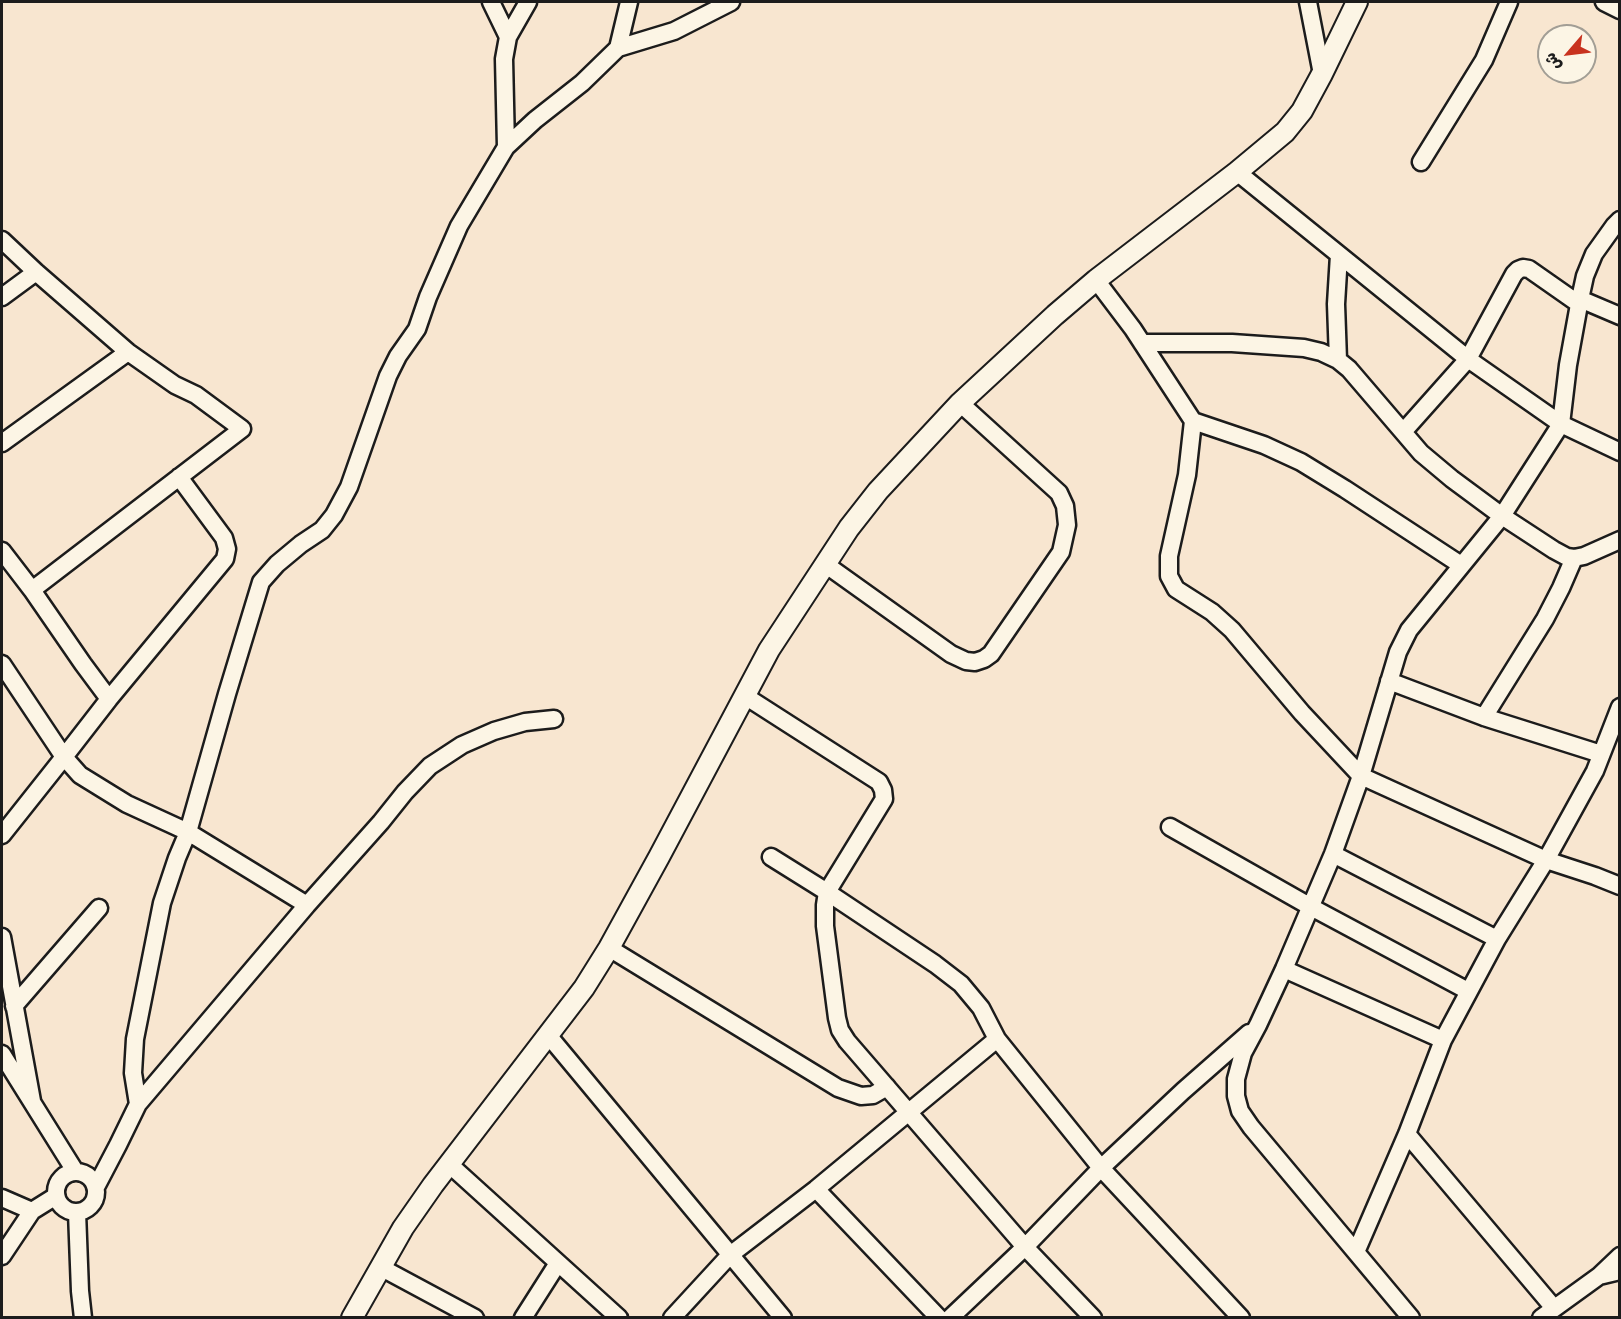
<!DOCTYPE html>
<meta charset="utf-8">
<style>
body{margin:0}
#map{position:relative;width:1621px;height:1319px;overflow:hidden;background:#f8e6d0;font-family:Sriracha,"Playpen Sans Arabic",sans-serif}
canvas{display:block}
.frame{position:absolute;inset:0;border:3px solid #1c1c1c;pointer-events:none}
.north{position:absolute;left:1537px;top:24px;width:60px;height:60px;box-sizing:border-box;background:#fcf5e5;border:2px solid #a29e95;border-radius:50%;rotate:242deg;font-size:16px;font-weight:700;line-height:24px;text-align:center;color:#1c1c1c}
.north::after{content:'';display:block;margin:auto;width:21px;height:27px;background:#c8321e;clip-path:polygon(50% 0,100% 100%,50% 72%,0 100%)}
</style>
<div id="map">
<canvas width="1621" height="1319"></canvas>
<div class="frame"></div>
<div class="north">ش</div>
</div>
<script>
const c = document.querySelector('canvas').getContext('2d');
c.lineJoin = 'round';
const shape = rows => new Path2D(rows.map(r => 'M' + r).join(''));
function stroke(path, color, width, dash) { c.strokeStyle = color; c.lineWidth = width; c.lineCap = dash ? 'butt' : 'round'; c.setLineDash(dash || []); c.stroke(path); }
const minor = shape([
 [491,2,508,37],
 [1308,2,1322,74],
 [1604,2,1620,10],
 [618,48,629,2],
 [506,147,504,59,508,37,528,2],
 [1421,162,1484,60,1509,2],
 [1237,172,1468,359,1561,424,1620,452],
 [2,240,36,272,128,352,175,385,196,395,242,429,32,590],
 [1096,280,1133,329,1193,421,1264,445,1301,462,1345,489,1461,565],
 [2,297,36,272],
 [1580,299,1620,316],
 [1142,343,1232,343,1304,348,1321,352,1338,360,1349,369,1421,453,1452,479,1502,516,1554,550,1567,557,1574,558,1584,556,1620,540],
 [1338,360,1336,304,1339,255],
 [1193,421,1187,475,1169,556,1169,576,1176,589,1212,612,1232,630,1302,713,1361,776,1546,860,1595,876,1620,886],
 [1403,432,1468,359,1514,274,1518,270,1523,268,1529,269,1579,304],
 [2,443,128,352],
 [2,551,32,590,83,664,109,699,64,757,2,835],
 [825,564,951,654,966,661,975,662,984,659,991,654,1061,552,1067,525,1065,506,1059,493,960,403],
 [2,664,64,757,80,775,127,804,188,832,307,905],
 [1389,681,1484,717,1601,754],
 [745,696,879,782,883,790,884,799,827,892,825,905,825,926,837,1018,840,1030,847,1041,1025,1247,1093,1318],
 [109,699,225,559,227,549,224,538,179,477],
 [1484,717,1545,619,1561,588,1574,558],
 [1170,827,1311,907,1468,991],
 [1333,854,1497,939],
 [771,857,827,892,935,964,961,984,981,1008,997,1039,1101,1168,1241,1318],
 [2,937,32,1101],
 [609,948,838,1088,861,1096,873,1095,887,1087],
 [1284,969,1443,1040],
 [14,1006,99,908],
 [548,1035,783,1318],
 [2,1054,75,1171],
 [138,1104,133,1073,135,1039,162,903,177,858,188,832,227,694,261,582,277,564,301,544,322,530,334,515,349,487,388,376,398,356,417,329,428,297,459,226,506,147,535,120,582,83,618,48,674,31,731,2],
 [1407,1134,1554,1308],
 [449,1164,619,1318],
 '56 1192a20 20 0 1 1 40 0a20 20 0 1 1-40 0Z',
 [96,1187,118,1145,138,1104,307,905,381,822,405,792,430,766,462,745,494,731,525,722,554,719],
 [816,1189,939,1318],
 [2,1198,32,1211],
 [77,1212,80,1291,83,1318],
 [1356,1252,1407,1134,1443,1040,1497,939,1546,860,1595,771,1620,707],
 [2,1256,32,1211,56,1196],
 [380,1267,475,1318],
 [1600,1275,1620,1256],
 [523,1318,558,1263],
 [672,1318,730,1255,816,1189,997,1039],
 [950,1318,1025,1247,1101,1168,1183,1091,1249,1033],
 [1411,1318,1251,1127,1240,1111,1236,1096,1236,1079,1243,1053,1258,1025,1284,969,1333,854,1361,776,1398,652,1409,630,1502,516,1561,424,1568,365,1580,299,1585,276,1594,254,1614,226,1620,220],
 [1541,1318,1599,1276,1620,1271]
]);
const tertiary = shape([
 [352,1318,403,1228,433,1185,584,988,609,948,659,857,769,650,849,528,878,491,960,403,1055,315,1096,280,1237,172,1285,132,1302,111,1322,74,1357,2]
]);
stroke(minor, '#1c1c1c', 21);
stroke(tertiary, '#1c1c1c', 24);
stroke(minor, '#fcf5e5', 16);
stroke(tertiary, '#fcf5e5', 20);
</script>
